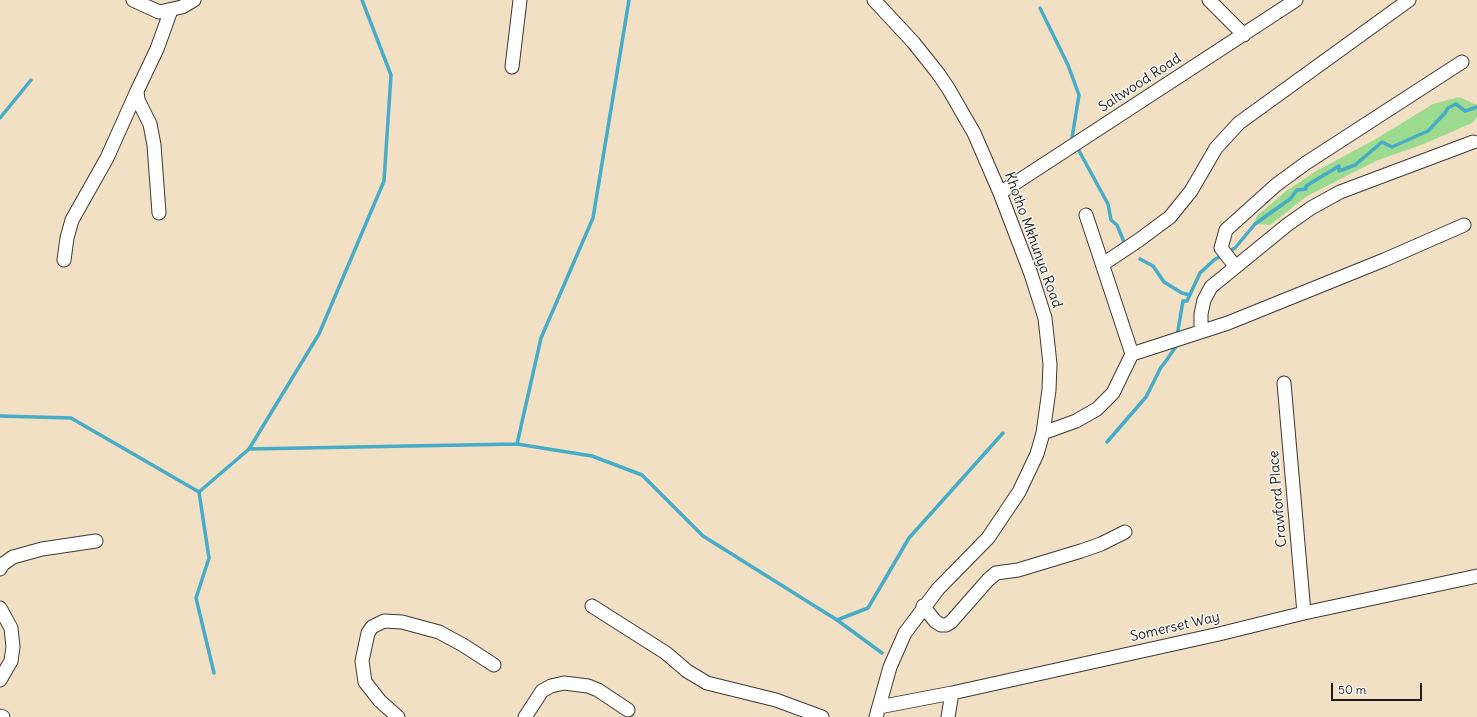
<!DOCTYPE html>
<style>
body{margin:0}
#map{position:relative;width:1477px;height:717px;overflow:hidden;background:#f1e0c4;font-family:Delius,sans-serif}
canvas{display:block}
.scale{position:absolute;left:1331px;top:683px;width:91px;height:18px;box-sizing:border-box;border:2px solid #1c1c1c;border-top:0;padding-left:5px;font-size:12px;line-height:14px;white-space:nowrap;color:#1c1c1c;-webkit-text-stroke:3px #f6f6f2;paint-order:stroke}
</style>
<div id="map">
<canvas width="1477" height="717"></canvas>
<div class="scale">50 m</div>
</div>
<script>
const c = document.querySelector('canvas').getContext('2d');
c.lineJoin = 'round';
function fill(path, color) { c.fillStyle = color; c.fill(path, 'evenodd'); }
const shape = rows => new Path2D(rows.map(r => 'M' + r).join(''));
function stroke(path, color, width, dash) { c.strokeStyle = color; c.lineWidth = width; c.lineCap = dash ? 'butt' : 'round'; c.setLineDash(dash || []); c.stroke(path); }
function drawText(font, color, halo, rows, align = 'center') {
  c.font = font + ' Delius,sans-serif'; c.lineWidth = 3; c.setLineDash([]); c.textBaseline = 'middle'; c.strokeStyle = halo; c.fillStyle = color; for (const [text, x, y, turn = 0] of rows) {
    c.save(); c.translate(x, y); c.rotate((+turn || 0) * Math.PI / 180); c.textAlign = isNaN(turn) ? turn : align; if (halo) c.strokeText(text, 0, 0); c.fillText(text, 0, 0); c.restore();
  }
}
const green = shape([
 [1459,97,1477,105,1477,117,1472,123,1424,144,1378,160,1307,196,1270,225,1255,224,1256,217,1286,191,1318,170,1376,139,1433,104]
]);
const stream = shape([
 [1040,8,1068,65,1079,95,1072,138],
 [0,118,31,80],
 [1078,149,1108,204,1111,220,1117,225,1124,242],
 [1140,259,1153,266,1164,282,1182,293,1190,295],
 [1177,336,1183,301,1187,301,1200,273,1214,260,1235,248,1255,224,1290,199,1297,190,1306,189,1306,186,1339,166,1339,171,1355,165,1382,142,1392,147,1428,131,1445,113,1448,108,1456,104,1465,111,1477,107],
 [0,416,71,418,199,492,249,449,517,444,592,456,642,475,703,536,837,620,882,653],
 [1107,442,1146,397,1161,367,1163,365,1177,345,1177,343],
 [517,444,541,338,593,218,629,0],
 [249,449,319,334,384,181,391,75,362,0],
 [199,492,209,558,196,598,214,673],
 [837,620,868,608,909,538,1003,433]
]);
const minor = shape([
 [133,0,159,12,182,7,194,0],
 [874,0,913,42,937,72,948,88,974,133,1000,193,1031,274,1045,318,1050,364,1049,390,1043,433,1037,454,1019,492,988,538,938,589,905,633,890,667,876,717],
 [1209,0,1244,35],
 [512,67,520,0],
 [1000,193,1296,0],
 [159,213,154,145,150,124,138,100,137,91,157,49,171,10],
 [1086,215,1132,354],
 [64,260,67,238,72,220,107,158,137,91],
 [1103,264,1139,240,1170,217,1191,191,1216,148,1239,123,1409,0],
 [1235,266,1221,248,1226,230,1276,185,1306,163,1462,62],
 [1201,331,1201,314,1204,300,1211,287,1287,225,1311,208,1340,192,1473,142],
 [1284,383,1304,613],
 [1043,433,1076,421,1097,409,1113,393,1132,354,1228,323,1384,260,1464,225],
 [0,569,3,564,13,557,42,549,96,541],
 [592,606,666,653,687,671,707,683,776,700,822,717],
 [923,606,935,621,941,625,946,625,951,622,988,580,996,573,1018,570,1081,551,1101,544,1125,532],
 [0,608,11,628,13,647,11,661,0,680],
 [879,707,952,693,1219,634,1304,613,1477,576],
 [0,716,3,717],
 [398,717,380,701,365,682,362,661,368,633,372,627,384,621,402,622,439,632,463,645,494,665],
 [525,717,542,691,551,686,564,683,588,686,598,690,628,710],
 [948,717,952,693]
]);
const streetNames = [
 ["Saltwood Road",1140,83,-33],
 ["Khotho Mkhunya Road",1033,240,70],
 ["Crawford Place",1278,499,-95],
 ["Somerset Way",1175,627,-13]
];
fill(green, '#9cda8f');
stroke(stream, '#47acc7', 3.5);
stroke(minor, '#3c3935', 15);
stroke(minor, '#fff', 13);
drawText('14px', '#1c1c1c', '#f6f6f2', streetNames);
</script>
